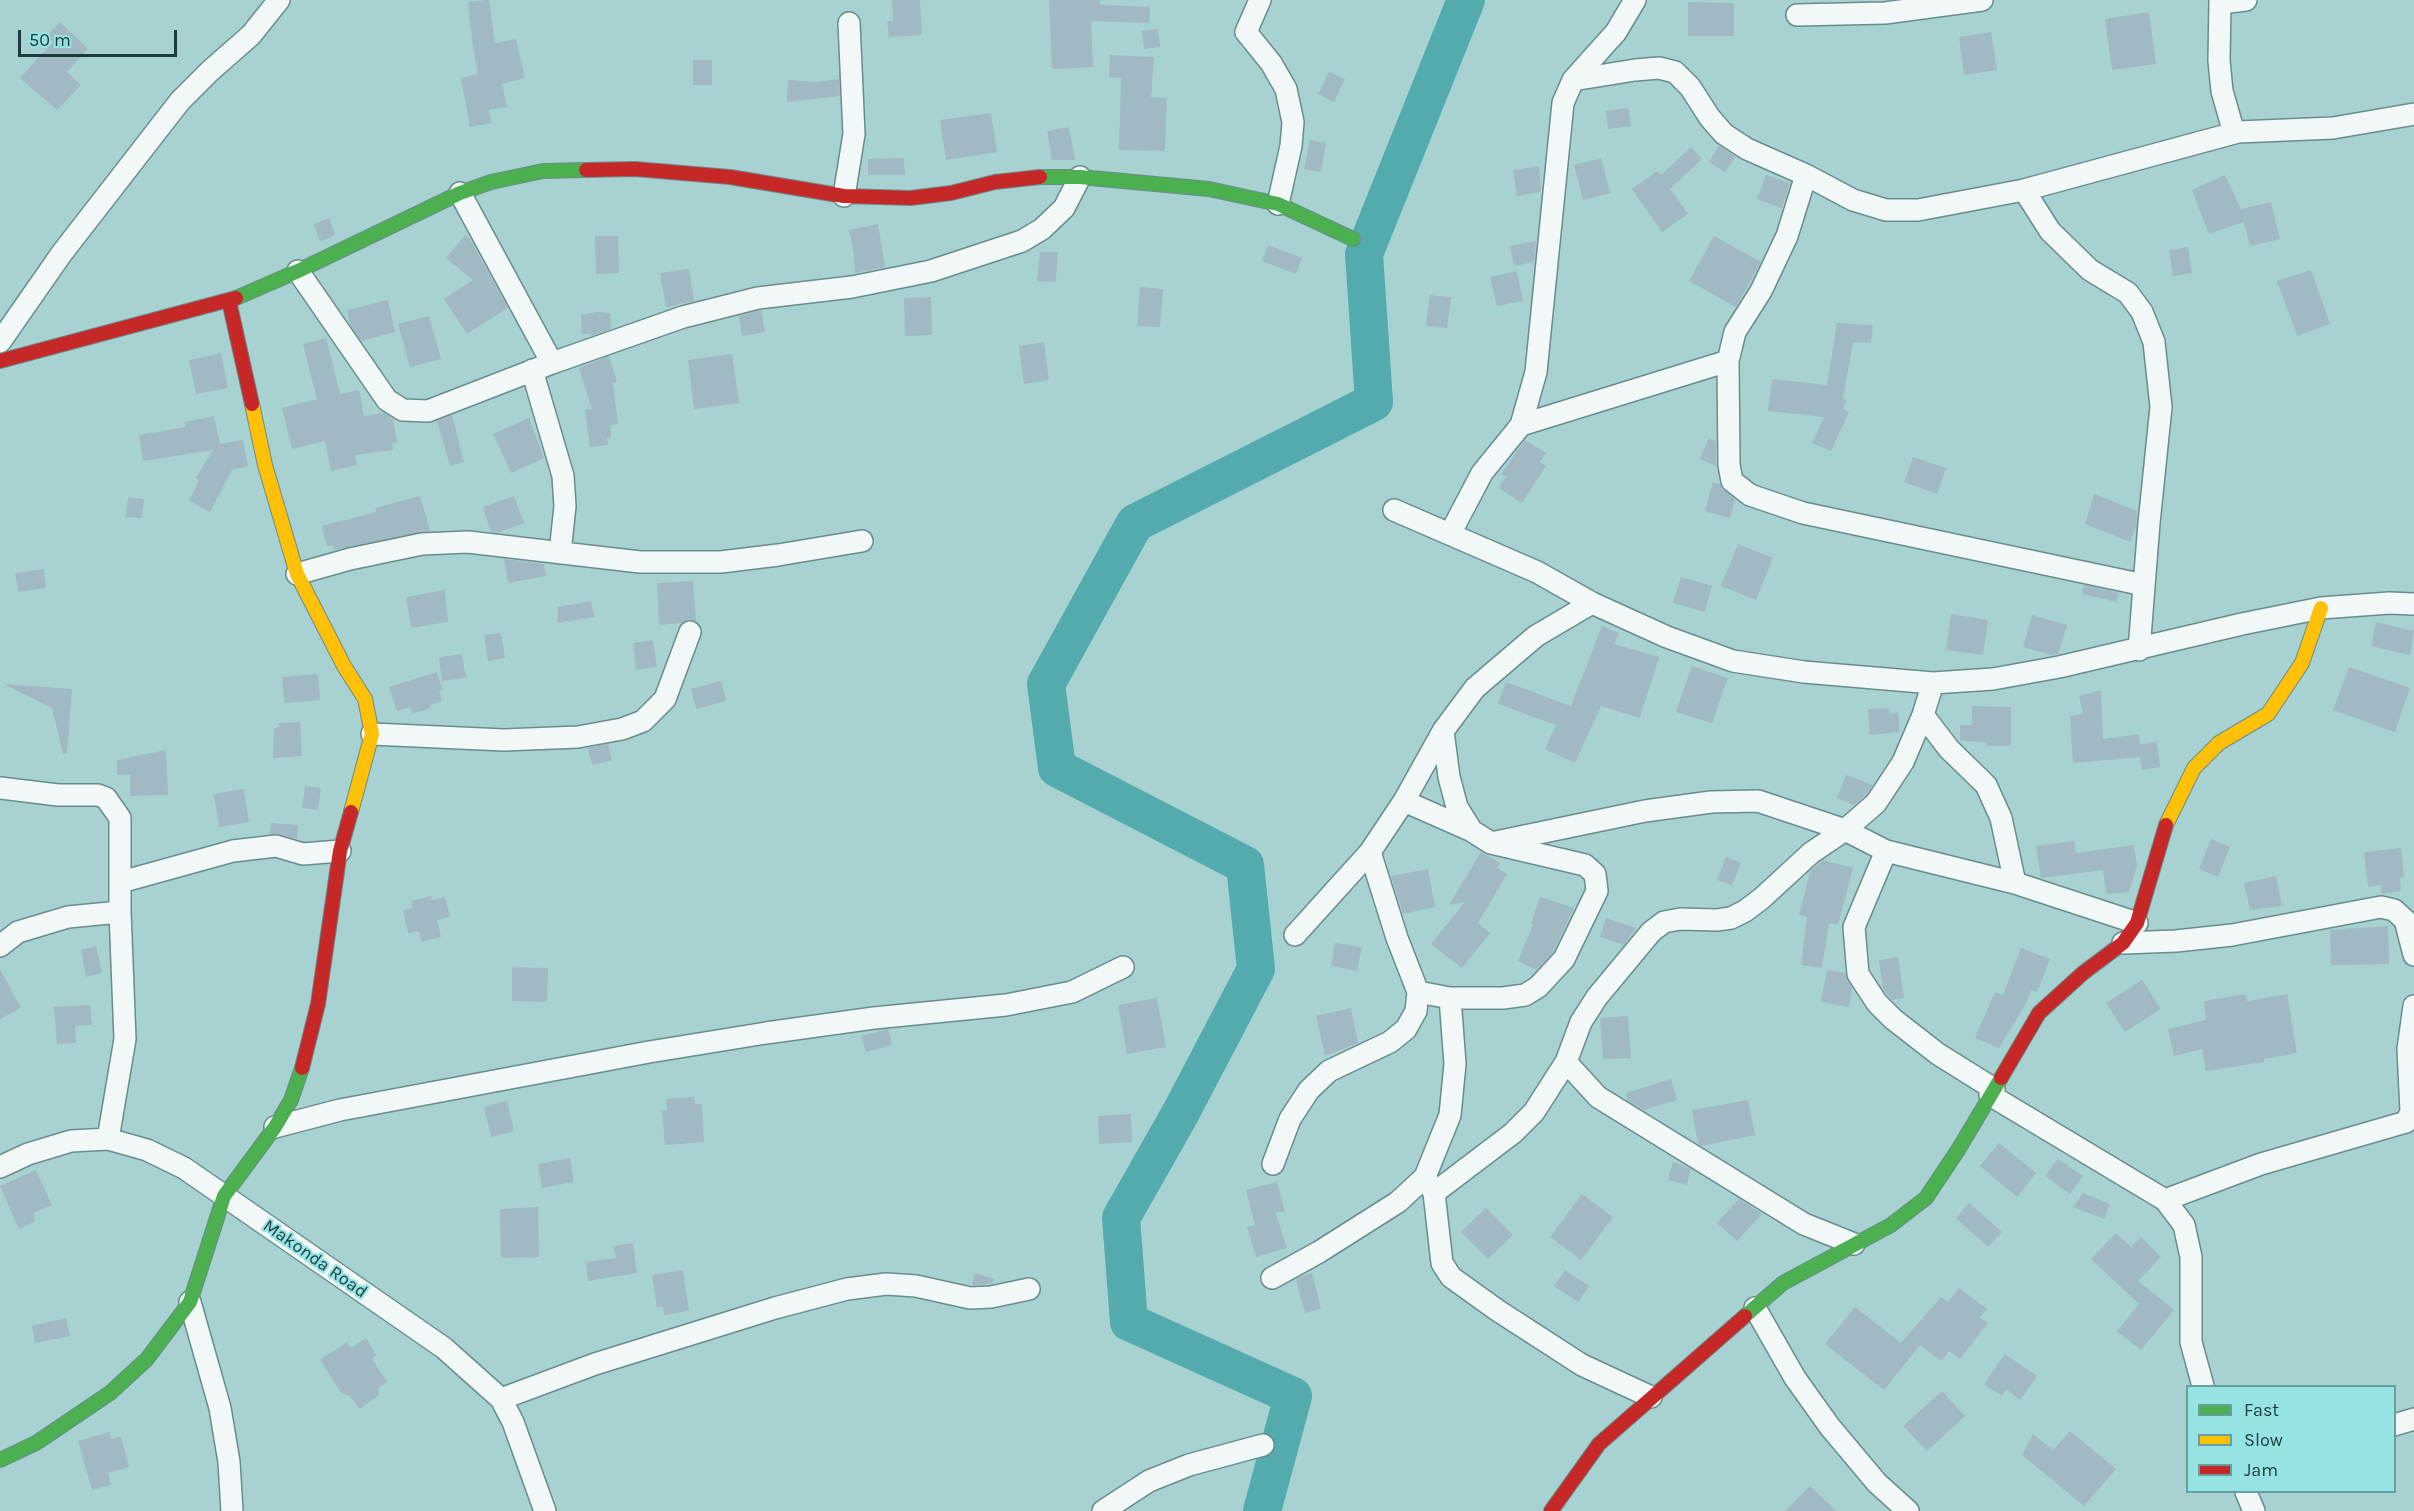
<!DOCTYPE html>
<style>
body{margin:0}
#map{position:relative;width:2414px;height:1511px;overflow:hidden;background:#a8d2d2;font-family:Karla,sans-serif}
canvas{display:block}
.legend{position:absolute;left:2186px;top:1385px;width:210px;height:108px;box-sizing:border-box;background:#96e3e4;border:2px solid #65a0a1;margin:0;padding:8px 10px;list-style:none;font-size:18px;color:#1b3b3c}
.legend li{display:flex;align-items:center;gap:12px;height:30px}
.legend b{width:30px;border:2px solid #65a0a1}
.scale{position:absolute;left:18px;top:30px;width:159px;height:27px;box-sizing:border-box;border:3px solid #1b3b3c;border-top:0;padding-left:8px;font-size:18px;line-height:21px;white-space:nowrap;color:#1b3b3c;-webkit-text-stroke:4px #96e3e4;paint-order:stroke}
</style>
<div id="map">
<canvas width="2414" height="1511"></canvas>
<ul class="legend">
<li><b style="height:8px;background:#4caf50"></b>Fast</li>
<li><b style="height:8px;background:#ffc107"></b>Slow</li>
<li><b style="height:8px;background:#c62828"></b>Jam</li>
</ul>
<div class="scale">50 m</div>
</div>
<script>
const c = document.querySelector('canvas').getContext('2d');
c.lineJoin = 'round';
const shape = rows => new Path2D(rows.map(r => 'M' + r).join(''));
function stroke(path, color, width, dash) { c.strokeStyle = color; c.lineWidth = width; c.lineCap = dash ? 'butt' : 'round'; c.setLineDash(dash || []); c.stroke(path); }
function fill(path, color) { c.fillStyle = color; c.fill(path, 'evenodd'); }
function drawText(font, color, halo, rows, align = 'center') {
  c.font = font + ' Karla,sans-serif'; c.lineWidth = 4.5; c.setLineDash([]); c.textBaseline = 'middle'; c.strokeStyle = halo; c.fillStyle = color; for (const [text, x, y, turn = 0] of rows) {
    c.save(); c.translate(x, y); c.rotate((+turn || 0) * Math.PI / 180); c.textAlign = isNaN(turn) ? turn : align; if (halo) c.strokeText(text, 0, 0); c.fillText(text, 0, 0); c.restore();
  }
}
const river = shape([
 [1262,1511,1293,1396,1129,1322,1121,1218,1180,1114,1256,969,1245,865,1057,768,1046,684,1135,523,1374,402,1364,254,1466,0]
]);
const building = shape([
 [489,0,495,43,516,39,525,78,502,84,507,107,489,110,491,123,470,127,461,78,478,74,473,47,468,2],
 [892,0,920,0,922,35,889,37,887,21,893,21],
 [1049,0,1100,0,1100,4,1104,5,1150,7,1150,23,1091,21,1093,67,1052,69],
 [1688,2,1734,3,1734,36,1688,36],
 [2149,12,2156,64,2112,70,2105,19],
 [60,22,88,49,67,72,81,85,57,110,20,78,53,42,47,36],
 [1158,29,1160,47,1144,49,1142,31],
 [1991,32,1997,70,1964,75,1959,37],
 [1110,55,1154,57,1151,97,1167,98,1165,151,1119,150,1121,78,1109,77],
 [693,60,712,60,712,85,693,85],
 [1329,72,1345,79,1334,102,1318,94],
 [839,79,840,96,787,102,788,80,816,82],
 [1629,108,1631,126,1608,129,1606,111],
 [991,113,997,152,946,160,940,120],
 [1069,127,1075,160,1052,160,1047,131],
 [1310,140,1326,143,1321,172,1304,169],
 [1719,146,1735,157,1725,172,1709,162],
 [1691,147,1702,159,1670,189,1688,214,1662,232,1632,189,1657,171,1661,175],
 [904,158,905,175,868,175,868,159],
 [1601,158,1610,193,1583,200,1574,165],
 [1539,166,1541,192,1517,196,1513,170],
 [1766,175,1790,183,1782,208,1757,199],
 [2225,175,2241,209,2271,202,2280,239,2250,246,2244,222,2209,234,2192,190],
 [329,218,335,235,320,242,314,224],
 [878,224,885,267,855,273,854,254,849,230],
 [465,235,470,239,508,308,467,334,444,299,473,280,446,258],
 [595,236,618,236,619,273,596,274],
 [1714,236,1761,262,1736,307,1689,281],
 [1536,241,1534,262,1514,266,1510,246],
 [1268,245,1302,258,1296,274,1262,261],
 [2188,247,2192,273,2173,276,2169,250],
 [1040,252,1058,252,1056,281,1037,282],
 [689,269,694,301,666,307,660,273],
 [2311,270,2330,324,2297,336,2277,281],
 [1517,271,1523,301,1497,306,1490,277],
 [1140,287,1163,289,1160,327,1137,326],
 [1430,295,1451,297,1447,328,1426,326],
 [931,297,932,335,905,336,904,298],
 [388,300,395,332,361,341,350,325,347,310],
 [761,310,765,332,742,336,739,316],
 [596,312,610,313,611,329,591,336,591,334,582,334,581,315],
 [429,316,441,359,410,367,398,324],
 [1837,323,1873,325,1871,343,1853,342,1843,398,1846,400,1843,409,1849,412,1831,451,1812,443,1824,417,1768,411,1772,379,1827,385],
 [326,338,340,394,359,390,364,416,384,413,393,419,397,442,392,443,393,450,355,455,357,465,331,471,325,441,292,449,282,408,317,399,303,344],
 [1044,342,1049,380,1024,384,1019,346],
 [221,353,228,388,196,394,189,360],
 [732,354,739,403,694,409,688,360],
 [609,356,617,382,613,383,618,424,610,425,611,437,607,438,608,445,590,447,585,410,592,409,579,368],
 [452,415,464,462,450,466,437,421],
 [214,416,220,444,243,440,248,466,232,470,210,512,189,501,199,480,196,478,213,450,143,461,139,435,186,427,185,422],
 [529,418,544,458,511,473,493,434],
 [1709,438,1716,441,1716,466,1700,459],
 [1525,440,1546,453,1540,462,1546,466,1522,503,1499,488,1506,476,1501,474],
 [1913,457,1946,468,1937,494,1904,482],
 [1713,482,1720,484,1724,491,1735,499,1730,518,1705,511],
 [2094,494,2137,511,2136,527,2130,542,2085,524],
 [420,496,430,531,334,550,333,545,327,546,322,526,376,512,375,508],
 [514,496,524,523,497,533,491,532,483,507],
 [128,497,144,499,142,518,126,517],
 [1738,544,1773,558,1756,600,1721,586],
 [504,559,544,564,546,576,508,583],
 [44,569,46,588,18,592,15,573],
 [1681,577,1712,586,1705,612,1673,603],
 [693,581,696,621,688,619,681,623,659,625,657,583],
 [2084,585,2119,593,2117,602,2082,594],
 [445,590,448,622,411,628,406,597],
 [591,601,594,617,558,623,558,607],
 [1951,614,1988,620,1983,655,1946,650],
 [2032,615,2067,625,2058,654,2051,655,2023,647],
 [2376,622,2414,631,2410,655,2371,646],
 [1602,626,1619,633,1614,644,1659,657,1640,718,1601,706,1575,763,1545,749,1556,725,1498,704,1506,682,1571,706],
 [501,633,505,658,488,661,484,635],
 [653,640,657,667,636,670,633,643],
 [462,654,466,678,442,681,439,657],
 [1692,666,1728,678,1712,723,1676,712],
 [2349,667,2410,688,2395,732,2333,710],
 [437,672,443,690,439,691,442,701,430,705,431,708,412,714,410,707,397,711,389,687],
 [318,674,320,700,284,703,282,677],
 [721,681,726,701,696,709,691,689],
 [6,684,72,689,67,753,63,754,52,708,5,685],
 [2101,690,2103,739,2139,734,2140,744,2157,742,2160,767,2142,770,2140,757,2073,763,2070,716,2083,714,2079,696],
 [1972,706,2011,707,2011,746,1987,746,1987,742,1960,741,1960,725,1972,725],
 [1889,708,1890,714,1898,712,1900,732,1870,735,1868,709],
 [300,722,302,756,273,758,274,728,279,727,279,723],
 [608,744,612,760,592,765,588,748],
 [166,750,168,795,130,796,130,775,117,775,117,760],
 [1846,775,1873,785,1866,795,1854,805,1837,798],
 [305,786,321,788,318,810,302,808],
 [244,789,249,822,219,827,214,794],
 [271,823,298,825,297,839,279,834,270,834],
 [2211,839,2230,847,2218,877,2199,869],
 [2074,841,2076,853,2134,845,2137,866,2129,892,2106,894,2103,870,2041,878,2036,846],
 [2401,848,2404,877,2400,878,2401,891,2382,894,2381,885,2368,887,2364,852],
 [1481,852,1500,863,1497,868,1507,874,1478,923,1490,933,1462,968,1431,944,1465,902,1449,905],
 [1726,857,1741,863,1732,885,1717,880],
 [1823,860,1853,868,1838,925,1829,923,1822,968,1801,965,1807,917,1799,915,1810,872],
 [1428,869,1435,907,1403,914,1391,876],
 [2276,876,2282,906,2250,910,2244,883],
 [431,896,432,900,445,897,450,917,437,920,441,937,421,942,419,931,408,933,403,910,413,908,411,901],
 [1540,897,1574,908,1553,952,1537,970,1518,961,1533,925,1531,924],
 [1606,918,1636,928,1624,945,1600,937],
 [2388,926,2389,964,2331,965,2330,930],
 [1335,943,1362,947,1357,971,1331,966],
 [96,946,102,973,86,977,81,950],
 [2021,948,2050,959,2037,992,2031,990,2025,1005,1999,1048,1975,1038,1995,992,2003,995],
 [1898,957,1904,998,1892,1000,1883,989,1879,960],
 [512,967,548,968,547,1002,512,1001],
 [0,969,21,1008,0,1019],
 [1827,970,1845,973,1852,989,1849,1007,1821,1002],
 [2142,980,2161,1009,2125,1032,2106,1003],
 [2246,994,2247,1001,2287,994,2297,1053,2264,1059,2264,1062,2206,1071,2202,1049,2174,1056,2168,1029,2206,1020,2204,1001],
 [1157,998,1166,1047,1127,1054,1118,1005],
 [90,1005,92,1025,75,1026,76,1043,57,1044,54,1007],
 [1351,1008,1358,1043,1325,1056,1316,1016],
 [1628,1016,1631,1058,1603,1059,1600,1018],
 [888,1029,892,1045,866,1052,861,1036],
 [1671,1079,1677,1100,1644,1110,1627,1100,1626,1093],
 [694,1097,695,1104,702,1104,704,1142,665,1145,662,1110,667,1110,666,1099],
 [1748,1100,1755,1135,1701,1146,1698,1144,1692,1110],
 [507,1101,514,1131,491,1137,484,1107],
 [1131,1114,1132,1142,1099,1144,1098,1116],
 [1999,1143,2036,1173,2017,1197,1980,1166],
 [570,1158,574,1182,542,1188,538,1164],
 [2058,1159,2083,1176,2070,1194,2045,1176],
 [1673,1162,1691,1169,1687,1185,1668,1180],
 [36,1170,52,1205,34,1213,34,1222,19,1229,0,1186],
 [1277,1182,1285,1211,1276,1213,1287,1248,1256,1257,1247,1227,1255,1225,1246,1190],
 [2083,1193,2110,1204,2104,1219,2073,1207],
 [1582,1194,1613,1217,1581,1260,1550,1237],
 [1739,1199,1762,1214,1737,1241,1717,1223],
 [1969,1203,2002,1232,1988,1247,1956,1218],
 [538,1207,539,1257,501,1258,500,1209],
 [1486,1208,1513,1235,1488,1259,1461,1232],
 [2116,1233,2131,1247,2141,1237,2161,1257,2138,1281,2174,1310,2141,1350,2117,1331,2139,1304,2091,1259],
 [633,1243,637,1273,588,1281,586,1262,616,1258,614,1246],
 [683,1270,689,1311,664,1315,663,1306,657,1307,652,1275],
 [1565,1270,1589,1286,1578,1302,1554,1286],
 [975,1273,994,1279,992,1284,972,1285],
 [1312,1273,1321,1309,1305,1313,1296,1279],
 [1959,1288,1987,1309,1980,1318,1988,1323,1960,1359,1949,1351,1941,1361,1920,1345,1884,1390,1825,1344,1855,1307,1901,1343,1941,1297,1948,1302],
 [66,1318,70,1336,35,1343,32,1326],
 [366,1338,376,1355,372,1359,387,1382,378,1388,379,1395,360,1409,349,1395,342,1394,320,1360,347,1342,351,1348],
 [2005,1354,2037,1376,2020,1400,2006,1389,2002,1396,1984,1384],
 [1942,1391,1965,1416,1927,1451,1903,1426],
 [2070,1431,2116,1469,2084,1506,2022,1455,2033,1434,2053,1450],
 [110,1432,111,1439,121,1437,129,1467,108,1473,111,1485,92,1490,78,1441],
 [1810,1486,1836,1511,1785,1511]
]);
const street = shape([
 [1260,0,1246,32,1271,63,1286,89,1293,122,1291,146,1278,204],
 [2220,0,2219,61,2222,91,2234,133],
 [2220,3,2246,0],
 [1797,15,1885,13,1982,0],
 [1573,80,1635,70,1659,68,1675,72,1690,87,1710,118,1724,134,1747,149,1806,175,1853,200,1886,210,1918,210,2024,190,2238,132,2333,128,2414,114],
 [1806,175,1787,236,1761,291,1735,332,1728,361,1729,465,1732,481,1750,495,1803,513,2144,585],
 [2024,190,2050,231,2090,270,2128,293,2142,312,2154,342,2161,407,2149,523,2139,650],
 [460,193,552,363],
 [844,196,854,134,849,23],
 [298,271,387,400,403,410,428,411,552,363,683,317,758,298,852,287,931,271,1022,241,1042,229,1064,208,1080,177],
 [0,342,62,253,180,101,210,71,251,35,279,0],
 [532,370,563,476,565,506,560,553],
 [1521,425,1728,361],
 [1394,510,1537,572,1592,603,1667,637,1733,661,1804,672,1933,683,1993,679,2059,667,2242,624,2321,608,2389,603,2414,604],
 [1450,534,1482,473,1521,425,1536,372,1563,103,1573,80,1616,32,1635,0],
 [297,574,350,559,422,544,468,542,640,562,721,562,778,555,862,541],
 [1923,715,1949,749,1986,785,2001,818,2015,883],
 [372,734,504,740,578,737,622,729,643,721,665,699,690,632],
 [0,788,58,795,98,795,106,798,120,818,120,912,125,1039,108,1139],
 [1404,801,1472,831],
 [1491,843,1645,811,1711,802,1758,801,1845,830,1886,851,2015,883,2137,923],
 [1886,851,1854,927,1858,974,1877,1003,1893,1019,1938,1054,1994,1089],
 [121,882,233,851,276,846,303,854,340,851],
 [1295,935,1370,852,1404,801,1443,731,1475,688,1536,636,1592,603],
 [2123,943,2176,941,2232,935,2381,907,2394,910,2405,920,2414,955],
 [0,946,18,932,68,917,120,912],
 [1418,992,1450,998,1503,998,1525,995,1538,987,1564,959,1597,891,1595,874,1585,865,1491,843,1472,831,1457,807,1449,777,1443,731],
 [1566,1062,1598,1097,1804,1224,1854,1244],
 [1990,1095,2165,1200,2184,1225,2191,1257,2191,1342,2203,1386],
 [275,1127,340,1110,649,1052,766,1033,874,1018,1006,1005,1072,992,1123,967],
 [1273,1164,1290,1119,1309,1090,1329,1071,1390,1042,1406,1029,1416,1011,1418,992,1397,938,1370,852],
 [0,1167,28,1154,71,1141,108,1139,147,1150,184,1168,444,1348,501,1399,513,1422,545,1511],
 [1427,1180,1434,1193,1442,1263,1451,1277,1497,1310,1582,1365,1651,1397],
 [1434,1193,1513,1133,1534,1112,1566,1062,1581,1022,1597,997,1651,932,1664,922,1680,919,1717,920,1731,918,1745,911,1761,899,1811,853,1845,830,1876,803,1903,762,1923,715,1933,683],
 [2165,1200,2261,1164,2406,1122,2411,1112,2408,1049,2414,1006],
 [1272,1278,1319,1252,1398,1202,1425,1177,1450,1115,1455,1064,1450,998],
 [190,1302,220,1408,229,1462,232,1511],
 [1755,1308,1795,1378,1830,1427,1877,1483,1908,1511],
 [501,1399,595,1364,775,1308,847,1289,886,1284,916,1286,970,1298,991,1297,1029,1289],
 [2394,1425,2414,1419],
 [2246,1492,2254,1511],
 [1103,1511,1149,1481,1189,1465,1263,1445]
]);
const fast = shape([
 [1040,177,1080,177,1209,189,1278,204,1353,239],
 [236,298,298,271,460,193,491,182,543,171,586,170],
 [1745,1316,1783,1283,1891,1225,1926,1198,1958,1150,2001,1078],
 [0,1460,36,1443,110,1393,147,1359,190,1302,224,1196,275,1127,291,1100,302,1068]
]);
const slow = shape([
 [252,404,265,465,297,574,344,666,365,699,372,734,351,812],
 [2166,825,2194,768,2219,743,2268,714,2302,663,2321,608]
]);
const jam = shape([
 [586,170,635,169,730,177,844,196,911,198,951,193,995,182,1040,177],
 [229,301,252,404],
 [0,361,236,298],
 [302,1068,318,1004,340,851,351,812],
 [2001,1078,2039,1013,2083,973,2123,943,2137,923,2166,825],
 [1551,1511,1599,1444,1745,1316]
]);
const streetNames = [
 ["Makonda Road",315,1259,35]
];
stroke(river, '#54abad', 38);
fill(building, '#a0b9c2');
stroke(street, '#698c8c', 24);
stroke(fast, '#698c8c', 16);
stroke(slow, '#698c8c', 16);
stroke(jam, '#698c8c', 16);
stroke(street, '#f2f8f8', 21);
stroke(fast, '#4caf50', 14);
stroke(slow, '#ffc107', 14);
stroke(jam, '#c62828', 14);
drawText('18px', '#1b3b3c', '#96e3e4', streetNames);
</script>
